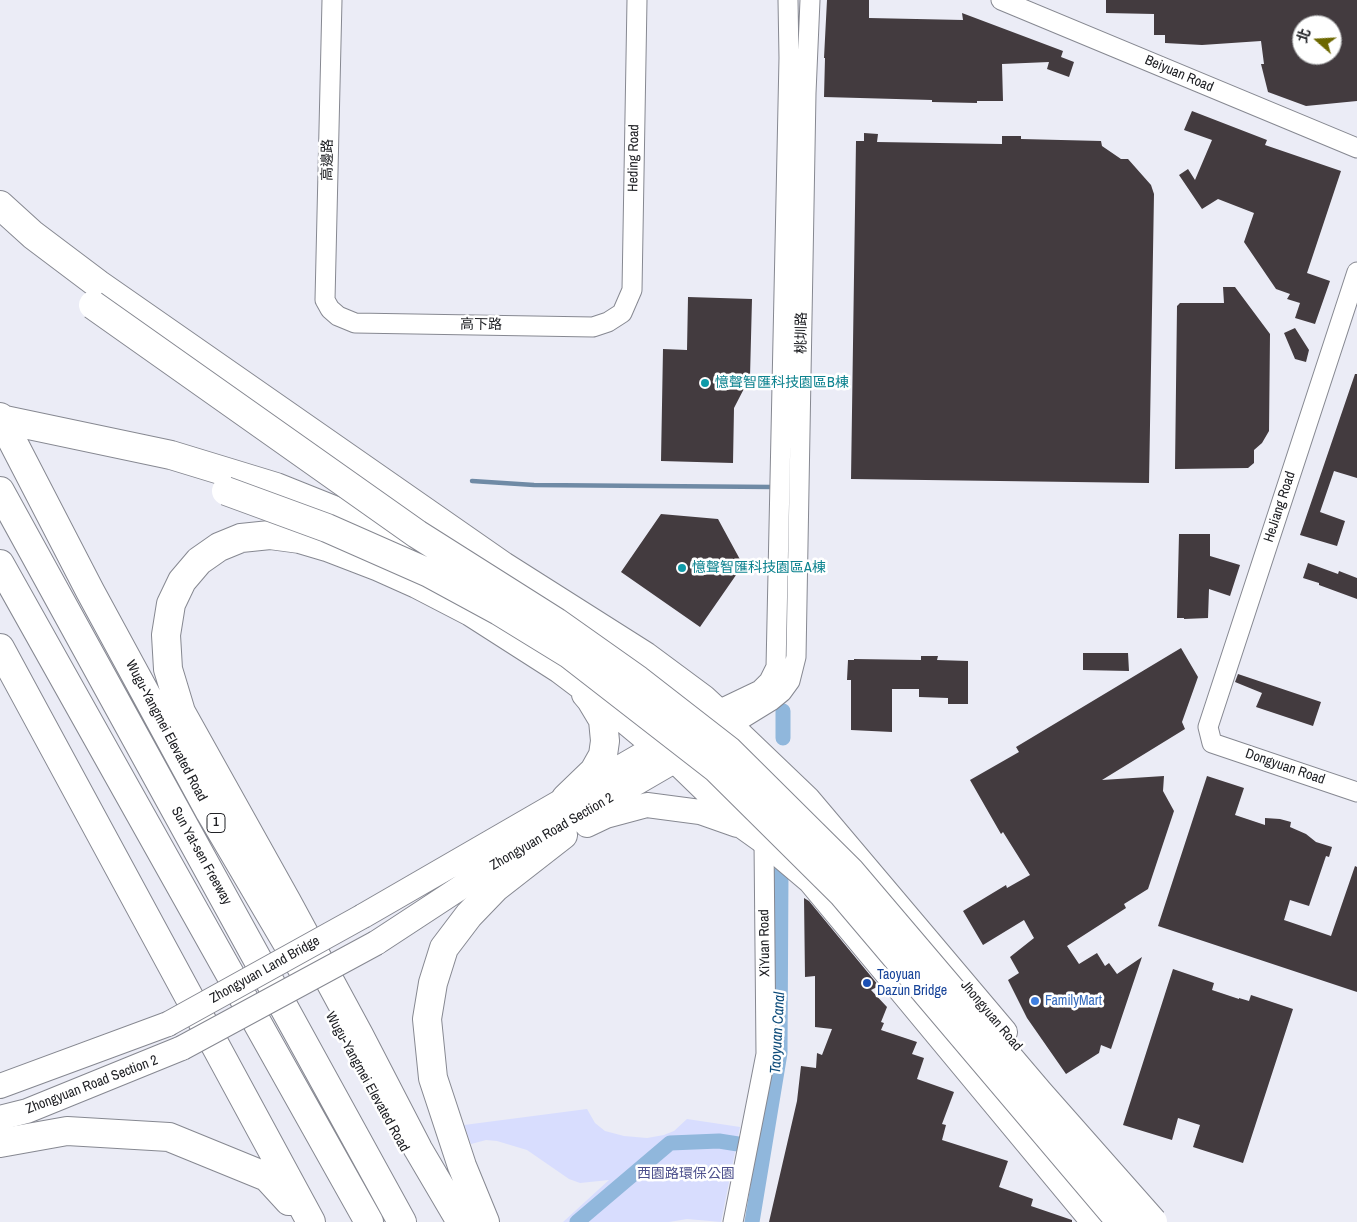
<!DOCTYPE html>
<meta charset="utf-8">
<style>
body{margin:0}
#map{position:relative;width:1357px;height:1222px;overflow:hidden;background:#ebecf6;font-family:"Archivo Narrow","Noto Sans TC",sans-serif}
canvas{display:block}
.north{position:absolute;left:1292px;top:15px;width:50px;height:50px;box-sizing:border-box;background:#fff;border:1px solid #a6a7a8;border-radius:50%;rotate:289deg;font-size:14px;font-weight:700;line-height:20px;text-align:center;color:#212226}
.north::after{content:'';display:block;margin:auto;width:18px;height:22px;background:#6d6800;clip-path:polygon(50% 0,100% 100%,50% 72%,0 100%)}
</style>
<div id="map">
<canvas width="1357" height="1222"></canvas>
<div class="north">北</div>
</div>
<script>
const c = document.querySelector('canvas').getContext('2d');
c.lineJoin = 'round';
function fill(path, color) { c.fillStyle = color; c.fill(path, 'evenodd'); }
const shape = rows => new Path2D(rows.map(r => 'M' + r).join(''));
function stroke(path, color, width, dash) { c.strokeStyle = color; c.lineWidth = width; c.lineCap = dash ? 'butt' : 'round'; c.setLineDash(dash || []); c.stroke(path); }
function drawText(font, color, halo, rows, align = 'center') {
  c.font = font + ' "Archivo Narrow","Noto Sans TC",sans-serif'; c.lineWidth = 5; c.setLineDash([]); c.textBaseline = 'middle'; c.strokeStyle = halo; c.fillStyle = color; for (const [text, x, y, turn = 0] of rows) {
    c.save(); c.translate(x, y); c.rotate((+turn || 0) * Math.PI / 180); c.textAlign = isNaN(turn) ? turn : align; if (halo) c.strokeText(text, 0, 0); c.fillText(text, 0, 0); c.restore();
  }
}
const green = shape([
 [587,1109,595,1123,605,1131,624,1136,647,1138,664,1135,674,1131,687,1119,740,1127,721,1222,687,1219,669,1222,563,1222,609,1180,580,1183,569,1179,527,1150,497,1141,486,1140,471,1144,464,1125]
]);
const stream = shape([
 [472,481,534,485,772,487]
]);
const canal = shape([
 [783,738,783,711],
 [577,1222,670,1143,719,1141,757,1147],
 [752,1222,780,1053,781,872]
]);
const building = shape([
 [827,0,869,0,869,18,963,20,962,13,1063,51,1061,57,1074,62,1069,77,1047,69,1049,62,1002,64,1003,101,977,101,977,103,932,102,932,100,824,97,825,58,824,58],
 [1106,0,1357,0,1357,101,1306,106,1268,92,1261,64,1264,64,1261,41,1202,45,1165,43,1165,35,1154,35,1154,14,1106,13],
 [1302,25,1332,25,1332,55,1302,59],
 [1192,111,1267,140,1265,145,1341,171,1307,273,1330,281,1315,324,1295,318,1300,303,1287,299,1290,294,1276,289,1244,242,1254,213,1218,199,1202,209,1179,175,1188,169,1195,180,1212,140,1184,130],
 [864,133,878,134,877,142,1002,144,1002,136,1021,136,1021,139,1101,141,1102,146,1121,159,1128,159,1151,185,1154,194,1149,483,851,479,856,141,864,141],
 [1223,287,1235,287,1270,334,1269,431,1262,443,1254,450,1254,463,1248,468,1175,469,1177,306,1180,303,1224,303],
 [688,297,752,299,750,377,734,408,733,463,661,461,663,349,687,350],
 [1295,328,1309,350,1306,362,1295,359,1284,333],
 [1355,374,1357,374,1357,478,1334,471,1320,512,1345,521,1337,546,1300,535],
 [661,514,718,519,743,565,700,627,621,572],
 [1179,534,1210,534,1210,556,1240,565,1230,596,1209,589,1208,618,1184,619,1184,618,1177,618],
 [1308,563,1338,574,1339,571,1357,578,1357,599,1319,585,1319,583,1303,578],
 [1181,648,1198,677,1182,722,1185,729,1102,780,1164,776,1163,791,1174,811,1148,889,1124,904,1126,908,1067,946,1079,964,1097,953,1105,966,1109,963,1117,974,1142,957,1111,1049,1101,1045,1099,1053,1066,1074,1027,1018,1008,980,1019,973,1010,957,1034,938,1024,920,983,945,963,911,1006,885,1007,888,1030,875,1003,832,1001,834,970,780,1019,752,1016,747],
 [1083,653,1128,653,1129,671,1083,670],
 [921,656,938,656,937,660,968,661,968,704,948,704,948,698,919,697,919,689,892,689,892,732,851,730,851,680,847,680,848,660,854,660,854,659,921,660],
 [1238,674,1321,702,1313,726,1256,707,1262,693,1235,682],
 [1207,776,1244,788,1235,815,1265,825,1265,818,1280,819,1291,822,1290,827,1306,834,1316,842,1332,847,1329,857,1326,856,1309,906,1290,900,1284,920,1331,936,1355,866,1357,867,1357,992,1158,926],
 [804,898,809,901,879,986,871,990,887,1007,881,1022,884,1023,881,1030,917,1042,912,1054,924,1058,917,1079,954,1092,942,1124,946,1125,942,1140,1008,1161,999,1187,1033,1199,1031,1206,1072,1220,1072,1222,769,1222,797,1101,801,1066,816,1068,817,1053,822,1055,832,1029,815,1027,815,976,805,977],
 [1173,969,1214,983,1212,990,1239,999,1239,998,1249,1001,1251,995,1293,1009,1243,1163,1193,1147,1200,1125,1178,1118,1172,1140,1123,1125]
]);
const minor = shape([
 [332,0,325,300,330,309,338,316,355,323,593,327,608,322,622,313,632,290,637,0],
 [1001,0,1357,148],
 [1357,272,1208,727,1212,743,1357,792],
 [716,711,760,690,769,681,776,667,789,58,788,0],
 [732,725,771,701,782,692,790,681,796,657,806,93,810,0],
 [733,1222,766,1054,764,842]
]);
const major = shape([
 [700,720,716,711,808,799,1005,1032],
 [657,746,675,761,743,827,764,842,810,881,1093,1222],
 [587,825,606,816,647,805,700,812,737,825],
 [363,916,671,738],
 [376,943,498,863,686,754],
 [0,1086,168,1024],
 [0,1118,27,1111,182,1048]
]);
const highway = shape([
 [0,205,33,235,98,284,503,566,645,656,703,699,716,711],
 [0,417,90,591,210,812,307,977],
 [0,419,171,455,276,487,351,517,405,544,457,575],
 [0,491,402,1222],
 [0,564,369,1222],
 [0,648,311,1222],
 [566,798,594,771,603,755,605,741,603,720,591,700,586,694],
 [0,1143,67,1131,169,1137,267,1177,289,1201],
 [461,1222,418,1149,359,1035,287,902,181,712,168,669,166,635,171,604,182,581,199,561,219,547,241,538,270,535,300,539,327,547,379,567,417,584,471,612,560,669,609,706,657,746],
 [485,1222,462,1166,433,1078,427,1019,433,983,444,948,469,915,495,888,563,835]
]);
const majorBridge = shape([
 [168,1024,363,916],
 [182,1048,376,943]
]);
const highwayBridge = shape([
 [93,305,417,534,556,622,638,680,728,750,851,872,1039,1093,1153,1222],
 [226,491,327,528,429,573,499,611,569,654,717,769,842,893,1121,1222]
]);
const markers = [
 [705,383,5,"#0f9aa8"],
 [682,568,5,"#0f9aa8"],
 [867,983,5,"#1a4fb4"],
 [1035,1001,5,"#3f7fe0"]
];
const shields = [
 [216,823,18]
];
const shieldNames = [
 ["1",216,823]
];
const streetNames = [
 ["Beiyuan Road",1179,74,23],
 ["Heding Road",634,158,-89],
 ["高邊路",328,160,-89],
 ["高下路",481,325,1],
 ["桃圳路",802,333,-89],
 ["HeJiang Road",1280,507,-72],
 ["Wugu-Yangmei Elevated Road",166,731,62],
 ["Dongyuan Road",1285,767,19],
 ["Zhongyuan Road Section 2",552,832,-30],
 ["Sun Yat-sen Freeway",201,856,61],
 ["XiYuan Road",765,943,-91],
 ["Zhongyuan Land Bridge",265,970,-29],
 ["Jhongyuan Road",991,1016,50],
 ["Wugu-Yangmei Elevated Road",367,1082,61],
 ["Zhongyuan Road Section 2",92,1085,-21]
];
const cultureNames = [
 ["憶聲智匯科技園區B棟",715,383],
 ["憶聲智匯科技園區A棟",692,568]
];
const transitNames = [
 ["Taoyuan",877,975],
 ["Dazun Bridge",877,991]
];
const shopNames = [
 ["FamilyMart",1045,1001]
];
const parkNames = [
 ["西園路環保公園",686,1174]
];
const waterNames = [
 ["Taoyuan Canal",778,1033,-87]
];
fill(green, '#d8ddfe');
stroke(stream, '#6f8aa5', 4.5);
stroke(canal, '#90b7dc', 15);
fill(building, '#433b3f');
stroke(minor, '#868891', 21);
stroke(major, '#868891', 26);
stroke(highway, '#868891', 30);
stroke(minor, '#fff', 19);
stroke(major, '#fff', 24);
stroke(highway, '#fff', 28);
stroke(majorBridge, '#868891', 26, []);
stroke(highwayBridge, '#868891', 30, []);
stroke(majorBridge, '#fff', 24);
stroke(highwayBridge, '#fff', 28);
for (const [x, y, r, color] of markers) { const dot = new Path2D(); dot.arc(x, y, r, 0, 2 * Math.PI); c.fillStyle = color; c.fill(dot); stroke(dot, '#fff', 2); }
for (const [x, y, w] of shields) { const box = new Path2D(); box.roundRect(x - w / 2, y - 9.5, w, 19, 4); c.fillStyle = '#fff'; c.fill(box); stroke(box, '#212226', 1); }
drawText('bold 12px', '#212226', null, shieldNames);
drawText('14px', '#212226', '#fff', streetNames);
drawText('14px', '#0d838f', '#fff', cultureNames, 'left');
drawText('14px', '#164399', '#fff', transitNames, 'left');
drawText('14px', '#366cbe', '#fff', shopNames, 'left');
drawText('14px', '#4d508d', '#fff', parkNames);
drawText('italic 15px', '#0c4a79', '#fff', waterNames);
</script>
